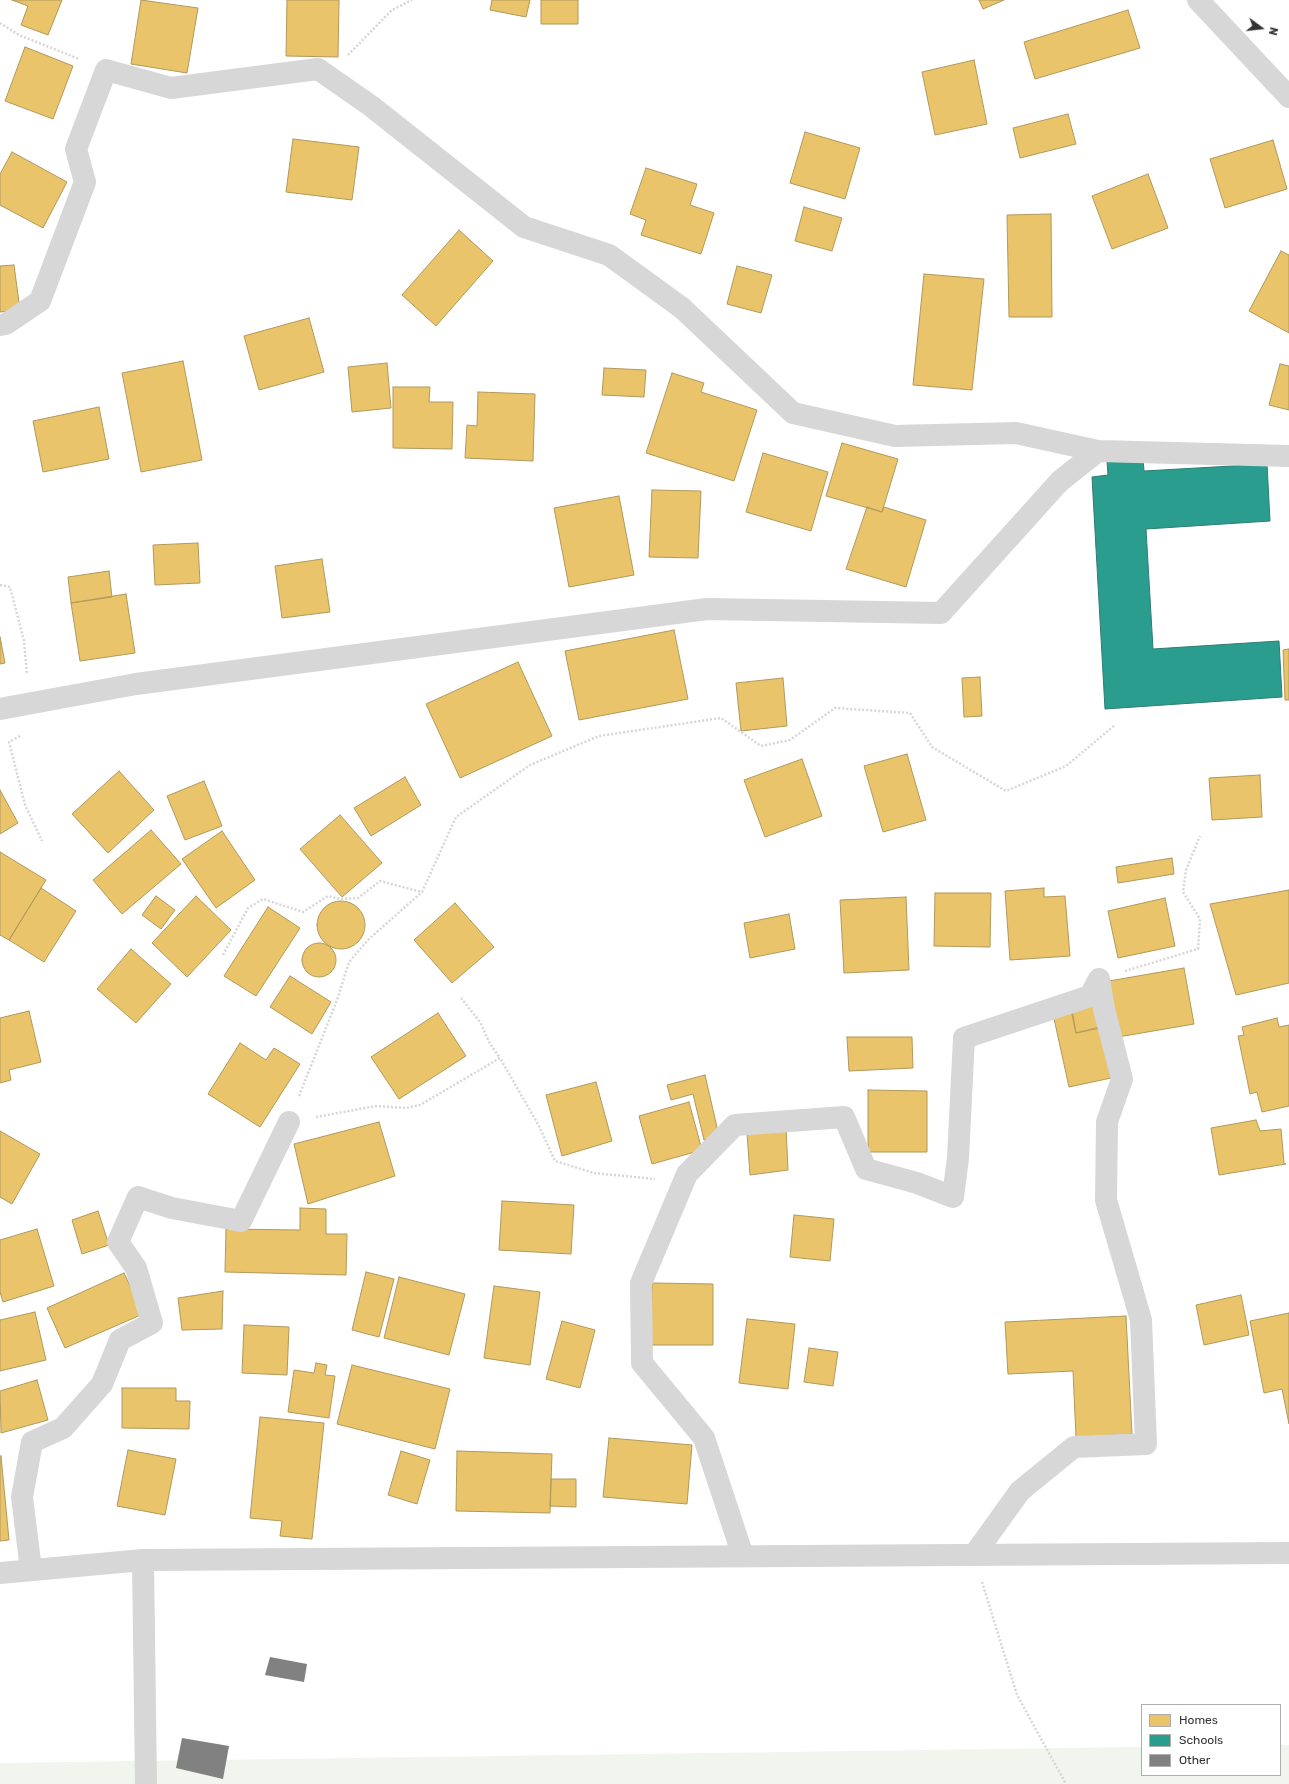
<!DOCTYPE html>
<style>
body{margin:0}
#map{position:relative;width:1289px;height:1784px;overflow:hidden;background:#fff;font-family:Rubik,sans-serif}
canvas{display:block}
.legend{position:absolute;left:1141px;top:1704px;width:140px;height:72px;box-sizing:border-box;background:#fff;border:1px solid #adadad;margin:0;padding:5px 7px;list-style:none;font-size:12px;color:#333}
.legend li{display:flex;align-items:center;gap:8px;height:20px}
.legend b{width:20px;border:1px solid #adadad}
.north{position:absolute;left:1241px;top:8px;width:40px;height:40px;-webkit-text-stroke:3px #fff;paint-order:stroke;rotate:105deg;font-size:11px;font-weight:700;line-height:16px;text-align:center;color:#333}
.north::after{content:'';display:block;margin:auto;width:14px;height:18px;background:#333;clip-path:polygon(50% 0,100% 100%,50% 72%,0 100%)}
</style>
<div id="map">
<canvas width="1289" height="1784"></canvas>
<ul class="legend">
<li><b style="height:11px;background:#e9c46a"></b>Homes</li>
<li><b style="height:11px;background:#2a9d8f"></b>Schools</li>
<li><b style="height:11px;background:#818181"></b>Other</li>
</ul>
<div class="north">N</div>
</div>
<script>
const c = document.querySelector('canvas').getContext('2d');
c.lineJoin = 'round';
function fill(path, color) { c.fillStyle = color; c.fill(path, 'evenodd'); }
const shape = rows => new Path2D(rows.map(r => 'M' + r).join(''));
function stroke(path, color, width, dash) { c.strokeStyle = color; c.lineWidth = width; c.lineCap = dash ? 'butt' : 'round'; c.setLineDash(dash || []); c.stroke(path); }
const green = shape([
 [1280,1745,1289,1745,1289,1784,0,1784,0,1763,1142,1747,1142,1775,1280,1775]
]);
const homes = shape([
 [12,0,62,0,48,35,21,25,28,6,12,0],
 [141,0,198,8,187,73,131,64,141,0],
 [287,0,339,0,338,57,286,56,287,0],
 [492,0,530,0,526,17,490,10,492,0],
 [541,0,578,0,578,24,541,24,541,0],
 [979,0,1004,0,983,9,979,0],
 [1128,10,1140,48,1035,79,1024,42,1128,10],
 [25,47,73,66,53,119,5,101,25,47],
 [974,60,987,124,935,135,922,72,974,60],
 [1068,114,1076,144,1020,158,1013,128,1068,114],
 [805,132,860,148,845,199,790,183,805,132],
 [293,139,359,147,352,200,286,192,293,139],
 [1273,140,1287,189,1225,208,1210,159,1273,140],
 [12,152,67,182,43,228,0,205,0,174,12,152],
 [646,168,697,184,690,205,714,213,701,254,641,235,646,220,630,214,646,168],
 [1148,174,1168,228,1112,249,1092,196,1148,174],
 [804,207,842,218,832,251,795,241,804,207],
 [1051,214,1052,317,1009,317,1007,215,1051,214],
 [459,230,493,261,436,326,402,295,459,230],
 [1281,251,1289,255,1289,333,1249,311,1281,251],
 [14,265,20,310,0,312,0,266,14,265],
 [737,266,772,275,761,313,727,304,737,266],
 [924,274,984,279,972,390,913,385,924,274],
 [309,318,324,372,259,390,244,336,309,318],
 [183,361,202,460,141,472,122,373,183,361],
 [387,363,391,408,352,412,348,367,387,363],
 [1280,364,1289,366,1289,410,1269,405,1280,364],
 [604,368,646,370,644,397,602,395,604,368],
 [672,373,704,383,701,392,757,410,734,481,646,453,672,373],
 [393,387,430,387,429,402,453,402,452,449,393,448,393,387],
 [478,392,535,394,533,461,465,458,467,425,477,426,478,392],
 [99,407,109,459,43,472,33,421,99,407],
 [842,443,898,459,882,512,826,496,842,443],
 [763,453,828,472,811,531,746,512,763,453],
 [652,490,701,491,698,558,649,557,652,490],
 [619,496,634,575,569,587,554,508,619,496],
 [867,507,882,512,884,507,926,520,906,587,846,569,867,507],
 [198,543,200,583,155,585,153,545,198,543],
 [322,559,330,612,282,618,275,566,322,559],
 [109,571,112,597,71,603,68,577,109,571],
 [126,594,135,653,80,661,71,603,126,594],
 [674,630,688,699,579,720,565,651,674,630],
 [0,637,5,663,0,664,0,637],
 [1289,649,1289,700,1285,700,1283,650,1289,649],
 [518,662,552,736,460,778,426,704,518,662],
 [980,677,982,716,964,717,962,678,980,677],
 [783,678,787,726,741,731,736,683,783,678],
 [907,754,926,820,883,832,864,766,907,754],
 [802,759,822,816,765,837,744,780,802,759],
 [119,771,154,810,108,853,72,814,119,771],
 [1260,775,1262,817,1212,820,1209,778,1260,775],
 [405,777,421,805,371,836,354,808,405,777],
 [204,781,222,826,185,840,167,796,204,781],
 [0,790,18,823,0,834,0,790],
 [340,815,382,863,342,897,300,849,340,815],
 [151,830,181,864,122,914,93,880,151,830],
 [222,831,255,880,216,908,182,859,222,831],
 [0,852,46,880,9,940,0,935,0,852],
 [1172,858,1174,874,1118,883,1116,867,1172,858],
 [41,888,76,911,44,962,9,940,41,888],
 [1044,888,1044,897,1065,896,1070,956,1010,960,1005,891,1044,888],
 [1289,890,1289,983,1236,995,1210,904,1289,890],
 [935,893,991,893,990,947,934,946,935,893],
 [156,896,175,910,161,929,142,915,156,896],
 [196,896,231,930,187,977,152,943,196,896],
 [906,897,909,970,844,973,840,900,906,897],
 [1165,898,1175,946,1118,958,1108,911,1165,898],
 '317 925a24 24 0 1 1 48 0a24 24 0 1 1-48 0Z',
 [455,903,494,947,452,983,414,940,455,903],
 [268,907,300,928,256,996,224,976,268,907],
 [789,914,795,949,750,958,744,923,789,914],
 '302 960a17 17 0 1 1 34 0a17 17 0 1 1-34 0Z',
 [131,949,171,984,136,1023,97,989,131,949],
 [1184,968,1194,1024,1118,1037,1109,981,1184,968],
 [290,976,331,1002,312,1034,270,1007,290,976],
 [1095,1004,1100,1027,1076,1033,1072,1010,1095,1004],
 [1071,1010,1076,1033,1100,1028,1111,1078,1069,1087,1053,1014,1071,1010],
 [29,1011,41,1062,9,1070,11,1080,0,1083,0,1018,29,1011],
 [438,1013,466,1056,399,1099,371,1057,438,1013],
 [1277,1018,1279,1027,1289,1025,1289,1106,1262,1112,1257,1092,1250,1094,1238,1036,1244,1035,1242,1027,1277,1018],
 [847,1037,912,1037,913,1068,849,1071,847,1037],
 [240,1043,266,1060,274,1048,300,1064,260,1127,208,1094,240,1043],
 [705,1075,719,1136,704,1140,693,1094,671,1100,667,1085,705,1075],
 [596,1082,612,1141,562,1156,546,1095,596,1082],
 [868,1090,927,1091,927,1152,868,1152,868,1090],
 [689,1102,702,1150,652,1164,639,1116,689,1102],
 [1256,1120,1260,1131,1281,1129,1284,1163,1286,1164,1219,1175,1211,1128,1256,1120],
 [379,1122,395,1176,308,1204,294,1144,379,1122],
 [786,1127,788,1170,750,1175,747,1133,786,1127],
 [0,1131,40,1154,12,1204,0,1197,0,1131],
 [502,1201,574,1205,571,1254,499,1250,502,1201],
 [300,1208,326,1209,326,1234,347,1234,346,1275,225,1272,226,1229,300,1230,300,1208],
 [98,1211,109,1245,82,1254,72,1220,98,1211],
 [794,1215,834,1219,830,1261,790,1257,794,1215],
 [37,1229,54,1286,3,1302,0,1292,0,1240,37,1229],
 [366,1272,394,1279,379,1337,352,1330,366,1272],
 [124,1273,143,1314,65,1348,47,1308,124,1273],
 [399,1277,465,1294,449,1355,384,1338,399,1277],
 [652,1283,713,1284,713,1345,651,1345,652,1283],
 [494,1286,540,1292,530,1365,484,1358,494,1286],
 [223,1291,222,1329,182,1330,178,1298,223,1291],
 [1241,1295,1249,1335,1204,1345,1196,1305,1241,1295],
 [35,1312,46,1360,0,1371,0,1320,35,1312],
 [1289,1313,1289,1424,1282,1389,1264,1393,1250,1321,1289,1313],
 [1126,1316,1132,1434,1076,1437,1073,1371,1008,1374,1005,1322,1126,1316],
 [747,1319,795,1324,788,1389,739,1383,747,1319],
 [562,1321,595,1330,580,1388,546,1379,562,1321],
 [244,1325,289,1327,287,1375,242,1373,244,1325],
 [809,1348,838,1352,833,1386,804,1382,809,1348],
 [316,1363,327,1365,325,1375,335,1376,329,1418,288,1412,294,1370,314,1373,316,1363],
 [352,1365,450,1389,435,1449,337,1424,352,1365],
 [37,1380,48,1420,1,1433,0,1391,37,1380],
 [122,1388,176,1388,176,1401,190,1401,189,1429,122,1428,122,1388],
 [260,1417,324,1423,312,1539,280,1536,282,1521,250,1518,260,1417],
 [609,1438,692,1445,687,1504,603,1497,609,1438],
 [128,1450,176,1459,165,1515,117,1506,128,1450],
 [401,1451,430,1460,417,1504,388,1495,401,1451],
 [457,1451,552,1454,550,1513,456,1511,457,1451],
 [1,1456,9,1540,0,1541,0,1456,1,1456],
 [551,1479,576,1479,576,1507,550,1506,551,1479]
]);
const schools = shape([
 [1142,445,1144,471,1267,464,1270,521,1146,529,1153,649,1279,641,1282,697,1105,709,1092,477,1108,475,1106,447,1142,445]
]);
const building = shape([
 [270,1657,307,1664,304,1682,265,1675],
 [182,1738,229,1746,223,1779,176,1768]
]);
const path = shape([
 [0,23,19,35,79,59],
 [348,55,392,10,412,0],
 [0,585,10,587,24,641,27,675],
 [20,736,9,742,25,805,42,841],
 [223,955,248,908,263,899,303,912,328,896,340,899,358,898,380,881,422,892,456,817,530,765,599,736,721,718,761,746,790,740,835,708,910,713,932,747,1006,791,1066,766,1115,725],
 [1125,971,1198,949,1200,919,1183,892,1186,870,1200,836],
 [461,998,480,1022,490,1044,500,1058],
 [299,1096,337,1000,349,962,369,939,422,892],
 [316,1117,376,1106,406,1108,420,1105,500,1058,539,1126,555,1161,594,1173,655,1179],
 [982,1582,1017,1695,1066,1784]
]);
const minor = shape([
 [1198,0,1289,97],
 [0,325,6,324,40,301,85,182,76,149,106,70,171,88,318,69,371,106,524,227,609,255,682,308,793,413,895,436,1016,433,1098,451],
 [0,709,136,684,707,609,941,613,1060,481,1098,451,1289,456],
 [974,1555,1020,1491,1074,1447,1146,1444,1141,1320,1106,1200,1107,1122,1122,1079,1104,1009,1099,979],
 [743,1556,704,1438,642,1363,641,1283,687,1174,735,1125,844,1117,866,1169,917,1183,953,1197,958,1158,964,1038,1090,996,1099,979],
 [143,1560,146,1784],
 [31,1570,22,1497,32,1442,63,1428,102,1384,120,1340,152,1323,136,1268,118,1242,138,1197,172,1208,241,1221,289,1122],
 [0,1573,143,1560,1289,1553]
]);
fill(green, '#f1f5ed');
fill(homes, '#e9c46a');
stroke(homes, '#b2985a', 1);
fill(schools, '#2a9d8f');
stroke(schools, '#2d7d73', 1);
fill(building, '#818181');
stroke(path, '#d6d6d6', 2.5, [2, 2]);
stroke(minor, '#d7d7d7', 22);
</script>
